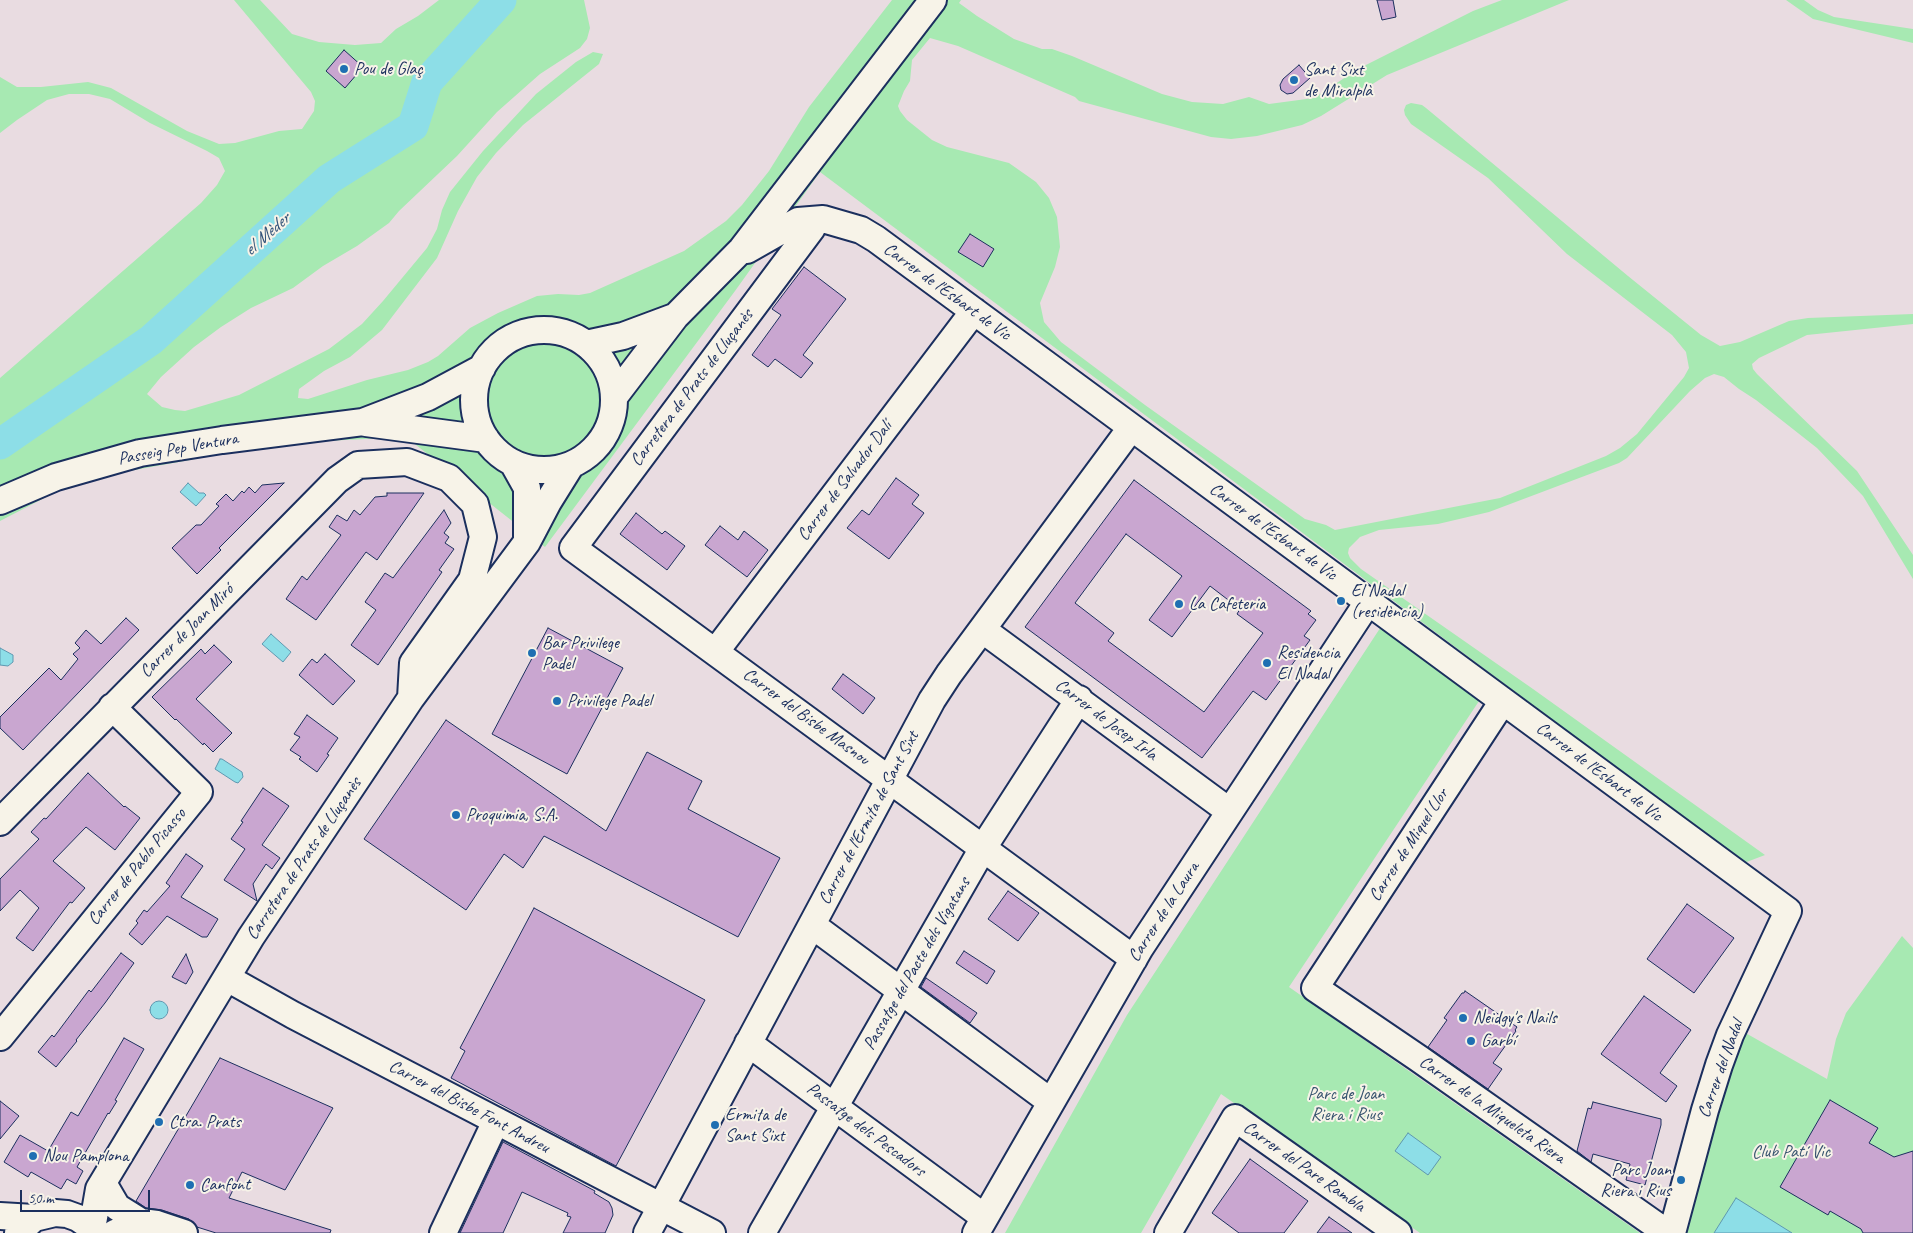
<!DOCTYPE html>
<meta charset="utf-8">
<style>
body{margin:0}
#map{position:relative;width:1913px;height:1233px;overflow:hidden;background:#e9dce1;font-family:Caveat,sans-serif}
canvas{display:block}
.scale{position:absolute;left:20px;top:1190px;width:130px;height:22px;box-sizing:border-box;border:2px solid #1b2f5e;border-top:0;padding-left:6px;font-size:15px;line-height:18px;white-space:nowrap;color:#1b2f5e;-webkit-text-stroke:4px #f7f3e8;paint-order:stroke}
</style>
<div id="map">
<canvas width="1913" height="1233"></canvas>
<div class="scale">50 m</div>
</div>
<script>
const c = document.querySelector('canvas').getContext('2d');
c.lineJoin = 'round';
function fill(path, color) { c.fillStyle = color; c.fill(path, 'evenodd'); }
const shape = rows => new Path2D(rows.map(r => 'M' + r).join(''));
function stroke(path, color, width, dash) { c.strokeStyle = color; c.lineWidth = width; c.lineCap = dash ? 'butt' : 'round'; c.setLineDash(dash || []); c.stroke(path); }
function drawText(font, color, halo, rows, align = 'center') {
  c.font = font + ' Caveat,sans-serif'; c.lineWidth = 4; c.setLineDash([]); c.textBaseline = 'middle'; c.strokeStyle = halo; c.fillStyle = color; for (const [text, x, y, turn = 0] of rows) {
    c.save(); c.translate(x, y); c.rotate((+turn || 0) * Math.PI / 180); c.textAlign = isNaN(turn) ? turn : align; if (halo) c.strokeText(text, 0, 0); c.fillText(text, 0, 0); c.restore();
  }
}
const green = shape([
 [234,0,260,0,292,34,319,42,355,45,381,43,396,29,418,16,439,0,584,0,590,28,587,39,580,48,540,74,497,112,457,156,399,211,389,223,357,246,323,266,293,288,251,308,221,327,194,347,161,377,147,394,162,407,175,410,185,411,239,395,329,349,362,324,383,301,427,248,437,229,442,210,450,192,483,151,536,94,576,62,593,52,603,54,599,64,523,125,496,153,477,177,458,211,437,258,382,330,350,357,324,371,299,389,298,398,308,399,367,380,408,370,428,362,438,356,470,328,498,313,537,296,558,294,579,295,590,293,684,251,726,221,742,205,769,171,809,107,892,0,961,0,959,3,977,16,1014,39,1042,49,1052,49,1072,56,1162,94,1192,102,1223,104,1249,97,1269,104,1314,98,1358,69,1473,11,1502,0,1569,0,1387,75,1321,116,1302,125,1257,136,1231,139,1211,137,1079,101,1075,97,958,46,930,38,912,60,910,81,904,91,898,106,900,111,907,120,932,140,947,147,1009,163,1036,182,1049,198,1057,217,1060,247,1055,267,1040,303,1044,322,1061,342,1145,405,1305,519,1326,525,1335,530,1500,498,1606,456,1620,448,1637,434,1684,377,1689,368,1686,352,1672,335,1567,254,1488,178,1411,124,1405,115,1404,110,1406,105,1411,103,1422,105,1426,108,1628,276,1701,335,1720,346,1740,342,1789,321,1808,318,1913,314,1913,324,1807,335,1759,358,1752,364,1753,369,1757,374,1857,471,1913,555,1913,579,1863,496,1817,448,1756,400,1739,389,1724,377,1714,374,1705,378,1690,391,1627,458,1619,463,1489,512,1438,524,1379,530,1360,537,1349,548,1348,553,1350,558,1361,569,1533,689,1765,855,1744,863,820,172,735,291,545,547,406,437,284,443,79,480,0,521,0,378,201,203,217,185,225,171,219,158,207,151,150,123,110,99,89,94,69,94,47,100,17,120,0,133,0,77,17,87,41,87,88,82,111,88,187,131,219,144,235,143,279,131,302,129,314,111,315,101,311,92],
 [1786,0,1804,0,1818,10,1834,17,1913,29,1913,43,1813,19],
 [1388,616,1487,689,1289,987,1640,1233,1420,1233,1221,1094,1141,1233,1005,1233,1127,1015],
 [1902,936,1913,948,1913,1233,1683,1233,1725,1072,1742,1031,1827,1079,1836,1039,1846,1013]
]);
const water = shape([
 [188,483,199,493,204,493,206,495,196,506,180,492,188,483],
 [271,634,291,652,283,662,262,644,271,634],
 [0,648,13,655,13,662,8,666,0,665,0,648],
 [220,759,222,759,242,772,243,777,238,783,235,782,215,769,220,759],
 '150 1010a9 9 0 1 1 18 0a9 9 0 1 1-18 0Z',
 [1408,1133,1441,1157,1428,1175,1395,1151,1408,1133],
 [1736,1198,1792,1233,1714,1233,1736,1198]
]);
const river = shape([
 [0,444,151,340,329,179,413,126,427,82,501,0]
]);
const building = shape([
 [1377,0,1393,0,1396,17,1382,20,1377,0],
 [344,50,363,67,345,88,326,71,344,50],
 [1299,65,1310,78,1293,93,1287,94,1281,90,1280,85,1283,79,1299,65],
 [970,234,994,249,983,267,958,252,970,234],
 [804,267,846,299,803,355,813,363,801,378,775,359,768,367,752,355,781,315,772,309,804,267],
 [896,478,919,495,912,504,924,513,889,559,847,528,862,510,869,515,896,478],
 [1134,480,1311,611,1308,614,1316,620,1304,636,1310,640,1266,700,1253,691,1202,758,1025,627,1134,480],
 [1126,534,1182,576,1149,620,1172,637,1210,586,1240,609,1237,614,1263,633,1204,712,1108,641,1114,633,1075,603,1126,534],
 [284,483,219,548,221,550,197,574,172,548,196,525,201,525,219,506,216,504,226,494,233,501,242,491,244,493,249,487,255,493,262,485,284,483],
 [387,493,424,493,377,560,366,552,316,620,286,599,302,576,307,580,341,535,329,527,337,515,347,521,354,510,360,515,375,497,387,496,387,493],
 [444,510,451,523,444,533,449,537,445,543,454,549,439,570,442,572,378,665,351,645,376,610,365,602,385,573,393,578,444,510],
 [636,513,662,534,665,531,685,546,667,570,620,534,636,513],
 [720,526,738,540,744,531,768,550,747,577,705,545,720,526],
 [126,618,139,630,23,750,0,728,0,717,49,668,61,680,78,659,73,654,80,648,75,643,86,630,101,644,126,618],
 [548,628,623,668,567,774,492,734,548,628],
 [214,645,232,662,196,699,232,733,213,752,204,743,203,745,176,719,175,720,152,697,201,649,205,654,214,645],
 [325,654,355,681,333,705,299,675,312,659,317,663,325,654],
 [843,674,875,698,863,714,832,689,843,674],
 [307,715,338,738,327,754,329,755,317,772,299,759,301,757,290,750,300,737,294,734,307,715],
 [446,720,606,831,647,752,702,781,688,809,780,858,738,937,544,836,523,868,504,854,466,910,364,839,446,720],
 [88,773,124,807,125,806,140,818,115,850,86,827,53,861,85,888,72,903,70,902,33,951,16,938,39,908,20,890,0,911,0,879,39,839,31,832,44,818,46,819,88,773],
 [263,788,289,806,262,845,280,858,272,869,266,864,253,884,257,901,224,880,245,849,231,839,243,822,241,821,263,788],
 [186,854,203,866,181,897,218,919,207,937,202,937,167,916,142,945,129,934,138,923,136,921,144,910,147,912,170,886,166,883,186,854],
 [1008,891,1039,913,1018,941,988,919,1008,891],
 [1687,904,1734,938,1694,993,1647,959,1687,904],
 [534,908,705,1000,616,1166,451,1078,465,1051,460,1048,534,908],
 [964,951,995,971,987,984,956,963,964,951],
 [121,953,134,963,105,1003,76,1040,77,1041,56,1067,38,1052,52,1035,54,1037,89,990,91,992,121,953],
 [186,954,193,972,186,984,172,977,186,954],
 [926,978,977,1013,970,1023,921,987,926,978],
 [1465,991,1517,1027,1515,1030,1516,1031,1493,1063,1502,1069,1488,1089,1428,1047,1447,1020,1444,1018,1462,993,1464,993,1465,991],
 [1644,996,1691,1030,1660,1073,1677,1086,1666,1102,1601,1054,1644,996],
 [124,1038,144,1049,115,1100,117,1101,109,1114,108,1113,77,1167,83,1171,76,1184,67,1179,61,1189,31,1172,28,1177,4,1162,20,1135,48,1151,71,1112,78,1116,124,1038],
 [220,1058,333,1108,285,1190,242,1172,229,1198,331,1230,330,1233,216,1233,197,1227,189,1219,162,1210,146,1208,136,1201,220,1058],
 [1830,1100,1878,1128,1869,1143,1894,1157,1913,1151,1913,1233,1863,1233,1861,1229,1830,1211,1828,1215,1780,1187,1830,1100],
 [0,1101,19,1116,0,1139,0,1101],
 [1593,1102,1661,1119,1661,1125,1645,1185,1626,1180,1630,1164,1593,1154,1591,1162,1577,1151,1588,1108,1591,1109,1593,1102],
 [503,1142,595,1191,594,1193,609,1202,612,1208,613,1215,605,1233,563,1233,571,1217,567,1216,568,1213,522,1192,503,1233,460,1233,503,1142],
 [1250,1159,1308,1201,1284,1233,1239,1233,1212,1213,1250,1159],
 [1329,1217,1352,1233,1317,1233,1329,1217]
]);
const minor = shape([
 [812,228,573,548,1134,959],
 [742,249,747,250,798,221,823,219,861,230,876,239,1788,911,1730,1035,1719,1065,1705,1110,1672,1233],
 '474 400a70 70 0 1 1 140 0a70 70 0 1 1-140 0Z',
 [586,344,623,336,674,317],
 [614,397,675,317,742,249,933,0],
 [366,423,486,439],
 [513,463,527,488,527,538],
 [0,501,56,477,140,453,222,440,363,422,428,397,482,368],
 [983,630,1229,811],
 [716,651,974,311],
 [1503,701,1315,988,1418,1058,1667,1233],
 [0,822,337,480,358,465,407,462,449,478,475,504,483,537,472,580,413,663,411,698],
 [812,925,1051,1102],
 [227,978,293,1015,712,1233],
 [0,1037,199,792,112,707],
 [748,1043,984,1217],
 [103,1183,117,1207,141,1222],
 [0,1216,34,1218],
 [92,1229,99,1189,251,937,411,698,527,542,548,502,571,465],
 [18,1233,34,1218,55,1213,67,1214,78,1218,88,1225,95,1233],
 [115,1233,141,1222,157,1224,184,1233],
 [443,1233,496,1121],
 [647,1233,932,700,949,674,1131,428],
 [762,1233,983,848,1079,699],
 [976,1233,1140,948,1368,602],
 [1168,1233,1235,1118,1398,1233]
]);
const markers = [
 [344,69,5,"#1f6fb2"],
 [1294,80,5,"#1f6fb2"],
 [1341,601,5,"#1f6fb2"],
 [1179,604,5,"#1f6fb2"],
 [532,653,5,"#1f6fb2"],
 [1267,663,5,"#1f6fb2"],
 [557,701,5,"#1f6fb2"],
 [456,815,5,"#1f6fb2"],
 [1463,1018,5,"#1f6fb2"],
 [1471,1041,5,"#1f6fb2"],
 [159,1122,5,"#1f6fb2"],
 [715,1125,5,"#1f6fb2"],
 [33,1156,5,"#1f6fb2"],
 [1681,1180,5,"#1f6fb2"],
 [190,1185,5,"#1f6fb2"]
];
const poiNames = [
 ["Pou de Glaç",354,69],
 ["Sant Sixt",1304,70],
 ["de Miralplà",1304,91],
 ["El Nadal",1351,591],
 ["(residència)",1351,612],
 ["La Cafeteria",1189,604],
 ["Bar Privilege",542,643],
 ["Padel",542,664],
 ["Residencia",1277,653],
 ["El Nadal",1277,674],
 ["Privilege Padel",567,701],
 ["Proquimia, S.A.",466,815],
 ["Neidgy's Nails",1473,1018],
 ["Garbí",1481,1041],
 ["Ermita de",725,1115],
 ["Sant Sixt",725,1136],
 ["Ctra. Prats",169,1122],
 ["Nou Pamplona",43,1156],
 ["Parc Joan",1671,1170,"right"],
 ["Riera i Rius",1671,1191,"right"],
 ["Canfont",200,1185]
];
const streetNames = [
 ["Carrer de l'Esbart de Vic",947,292,36],
 ["Carretera de Prats de Lluçanès",692,388,-53],
 ["Passeig Pep Ventura",178,449,-10],
 ["Carrer de Salvador Dalí",845,481,-53],
 ["Carrer de l'Esbart de Vic",1273,532,36],
 ["Carrer de Joan Miró",187,631,-45],
 ["Carrer del Bisbe Masnou",806,717,36],
 ["Carrer de Josep Irla",1106,720,37],
 ["Carrer de l'Esbart de Vic",1599,772,37],
 ["Carrer de l'Ermita de Sant Sixt",869,818,-62],
 ["Carrer de Miquel Llor",1409,845,-57],
 ["Carretera de Prats de Lluçanès",304,859,-56],
 ["Carrer de Pablo Picasso",137,867,-51],
 ["Carrer de la Laura",1164,912,-57],
 ["Passatge del Pacte dels Vigatans",917,964,-60],
 ["Carrer del Nadal",1721,1069,-70],
 ["Carrer del Bisbe Font Andreu",469,1107,28],
 ["Carrer de la Miqueleta Riera",1492,1110,35],
 ["Passatge dels Pescadors",866,1130,37],
 ["Carrer del Pare Rambla",1304,1167,35]
];
const parkNames = [
 ["Parc de Joan",1346,1094],
 ["Riera i Rius",1346,1115],
 ["Club Patí Vic",1791,1152]
];
const waterNames = [
 ["el Mèder",267,235,-42]
];
fill(green, '#a7e9b2');
fill(water, '#8ddee7');
stroke(water, '#5f98b0', 1);
stroke(river, '#8ddee7', 31);
fill(building, '#c9a6d0');
stroke(building, '#1b2f5e', 1);
stroke(minor, '#1b2f5e', 30);
stroke(minor, '#f7f3e8', 26);
for (const [x, y, r, color] of markers) { const dot = new Path2D(); dot.arc(x, y, r, 0, 2 * Math.PI); c.fillStyle = color; c.fill(dot); stroke(dot, '#f7f3e8', 2); }
drawText('18px', '#1b2f5e', '#f7f3e8', poiNames, 'left');
drawText('18px', '#1b2f5e', '#f7f3e8', streetNames);
drawText('18px', '#37546f', '#f7f3e8', parkNames);
drawText('italic 19px', '#325279', '#f7f3e8', waterNames);
</script>
